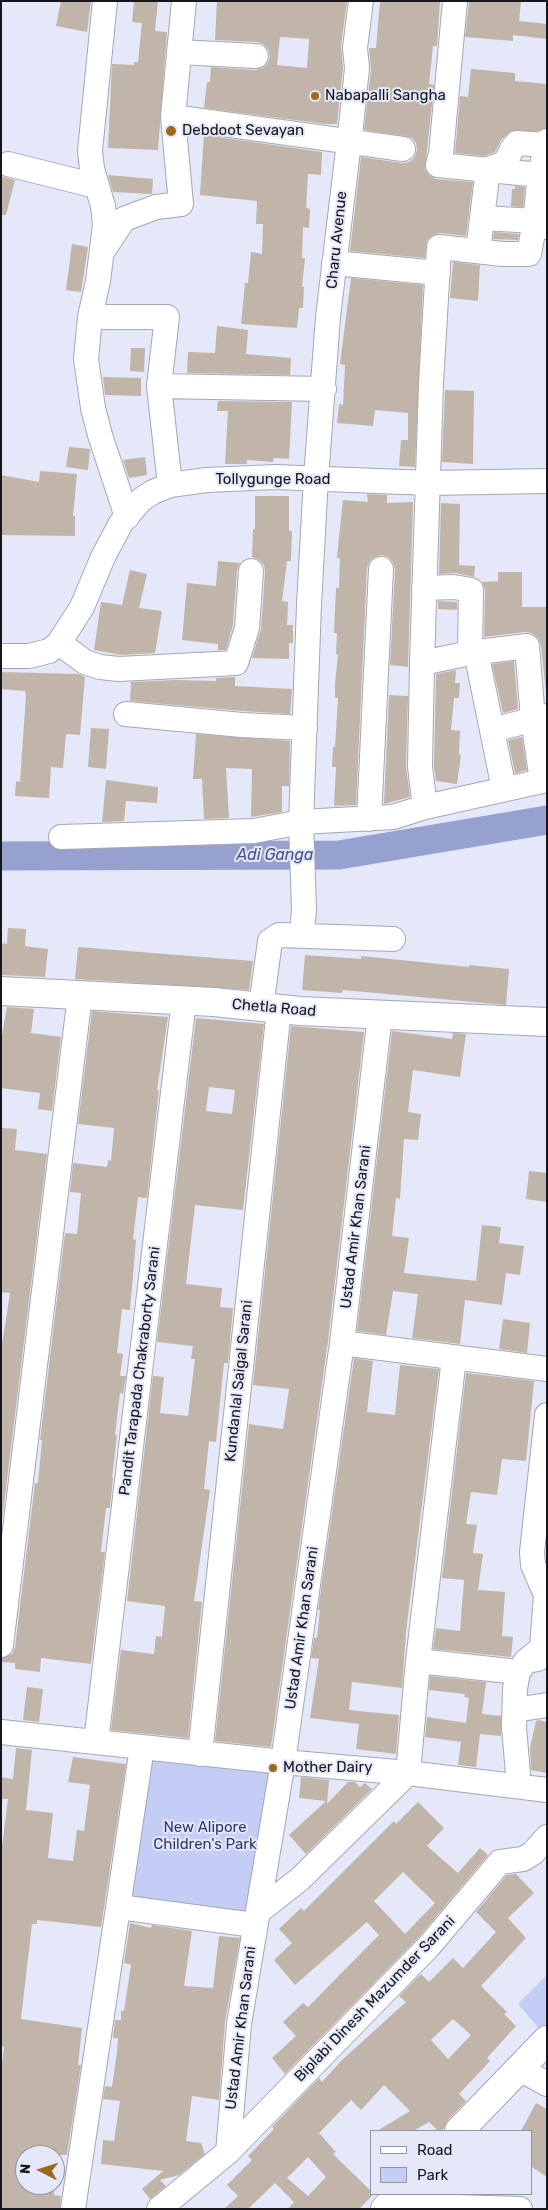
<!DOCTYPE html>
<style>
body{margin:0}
#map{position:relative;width:548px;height:2210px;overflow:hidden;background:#e4e8f8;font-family:Rubik,sans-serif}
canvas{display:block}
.frame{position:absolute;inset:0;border:2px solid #16171d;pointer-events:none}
.legend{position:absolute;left:370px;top:2130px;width:162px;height:65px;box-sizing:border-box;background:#e4e8f8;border:1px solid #9294a0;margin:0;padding:6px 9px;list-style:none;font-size:15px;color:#16171d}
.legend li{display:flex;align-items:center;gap:10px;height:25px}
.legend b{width:25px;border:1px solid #9294a0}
.north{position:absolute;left:15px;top:2145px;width:50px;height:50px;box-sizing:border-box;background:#e4e8f8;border:1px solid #9294a0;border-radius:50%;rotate:275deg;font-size:14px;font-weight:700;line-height:20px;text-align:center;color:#16171d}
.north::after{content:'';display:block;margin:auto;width:18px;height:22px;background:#9c691e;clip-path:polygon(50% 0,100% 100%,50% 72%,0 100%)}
</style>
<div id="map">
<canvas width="548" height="2210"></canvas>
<div class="frame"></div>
<ul class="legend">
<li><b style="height:6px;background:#fff"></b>Road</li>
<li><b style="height:14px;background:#c4cdf5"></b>Park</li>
</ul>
<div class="north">N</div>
</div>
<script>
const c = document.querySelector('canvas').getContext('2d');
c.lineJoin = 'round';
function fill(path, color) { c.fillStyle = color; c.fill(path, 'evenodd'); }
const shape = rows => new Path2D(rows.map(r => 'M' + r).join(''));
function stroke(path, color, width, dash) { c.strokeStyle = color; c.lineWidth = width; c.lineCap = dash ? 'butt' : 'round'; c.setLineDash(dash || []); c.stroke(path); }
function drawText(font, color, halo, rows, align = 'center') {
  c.font = font + ' Rubik,sans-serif'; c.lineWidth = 4; c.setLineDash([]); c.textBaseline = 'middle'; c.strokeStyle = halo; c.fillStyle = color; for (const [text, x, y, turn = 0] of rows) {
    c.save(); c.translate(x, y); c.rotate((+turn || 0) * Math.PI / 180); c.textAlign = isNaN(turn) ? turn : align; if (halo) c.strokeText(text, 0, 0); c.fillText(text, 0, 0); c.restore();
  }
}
const green = shape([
 [148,1754,271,1766,264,1917,127,1901],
 [547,1975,547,2038,518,2004]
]);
const river = shape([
 [1,856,339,855,547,820]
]);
const building = shape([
 [61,1,91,1,87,32,56,26],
 [134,1,158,1,155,31,167,32,158,150,108,148,112,64,134,65,134,62,138,62,142,23,132,22],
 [217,1,347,1,341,46,343,68,337,124,325,124,204,108,207,82,210,82,211,67,256,70,263,68,268,63,270,57,268,49,263,44,257,42,215,40],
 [280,37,309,39,307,68,277,65],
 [380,1,440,1,437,46,433,46,429,84,434,85,425,169,429,175,436,179,473,182,466,236,440,233,433,235,427,240,425,258,350,251,361,157,402,163,409,162,414,158,417,150,416,143,412,138,405,136,364,130,371,69,369,48,376,48],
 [469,1,521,1,519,21,547,24,547,39,513,35,513,41,465,37],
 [471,69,515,73,515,81,547,84,547,128,538,131,511,131,501,140,495,152,484,156,455,153,460,96,468,97],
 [204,135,322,152,321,175,308,174,306,208,310,209,309,228,303,227,302,258,305,258,302,287,304,287,303,308,299,308,297,328,241,324,245,283,248,283,251,252,262,254,263,224,256,224,257,201,200,195],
 [108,175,153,179,152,194,113,192],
 [1,176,15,180,6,215,1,215],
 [515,186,525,187,523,207,511,206,512,189,515,189],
 [494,232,519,234,518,240,493,239],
 [72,244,88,247,81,292,66,290],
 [453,262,480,265,478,301,450,298],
 [351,278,423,285,415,467,399,466,401,440,408,440,408,413,375,410,373,426,337,423,339,404,343,405,345,365,340,364],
 [217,326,248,330,246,354,291,358,290,375,187,373,188,352,215,353],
 [131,348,145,348,144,372,130,371],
 [103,377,141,378,141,396,105,395],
 [445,390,474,391,473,464,442,462],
 [218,401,292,402,289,459,274,458,273,462,247,460,247,464,225,464,228,411,217,411],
 [69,447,90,449,88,470,66,467],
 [145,457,147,475,129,478,123,460],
 [40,471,77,474,73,516,75,516,75,536,1,535,1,475,39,482],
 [367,494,387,495,387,503,413,502,408,667,390,665,395,569,393,562,388,557,382,555,375,557,370,561,367,568,356,805,334,806,336,767,332,767,333,747,335,747,338,698,335,698,335,683,338,655,336,654,337,633,334,633,336,588,339,588,340,558,337,558,339,537,343,500,368,502],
 [255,496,289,496,289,531,292,531,291,561,287,561,282,601,288,602,287,625,293,625,293,643,289,643,289,659,252,658,261,629,265,572,264,565,259,560,252,557,253,529,255,529],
 [441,503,460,504,459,565,475,566,474,577,456,573,439,574],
 [218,561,240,563,237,570,233,625,226,650,218,650,218,644,182,640,187,583,216,586],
 [130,570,147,574,139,608,162,611,155,653,121,655,94,650,101,602,122,605],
 [498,572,522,572,522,607,547,607,547,703,541,645,538,638,532,633,525,632,484,637,485,590,482,582,498,581],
 [438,601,457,602,457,610,438,609],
 [514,661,518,709,503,713,492,664],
 [456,670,455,683,460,683,459,698,454,698,451,730,460,731,459,755,461,755,457,784,436,781,434,766,436,674],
 [1,672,79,674,85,677,80,735,66,734,63,768,51,767,49,798,15,796,16,781,20,782,26,695,25,691,1,689],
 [235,677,235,686,292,689,290,714,243,711,130,701,131,682,176,680,216,681,216,678],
 [389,695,408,696,406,767,410,797,384,804],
 [91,728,109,729,106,769,88,767],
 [196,734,290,741,289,786,282,786,282,812,251,817,252,769,226,768,229,818,204,819,202,779,193,779],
 [522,737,527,770,515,773,508,740],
 [106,780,158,787,157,803,126,801,124,821,102,822],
 [8,928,26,929,25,946,48,949,45,977,1,975,1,943,7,944],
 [78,947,253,961,249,990,75,979],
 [305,955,361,959,361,956,469,967,469,965,509,969,506,1005,343,990,342,993,302,990],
 [7,1007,34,1009,31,1033,61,1037,52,1111,38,1109,40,1093,1,1088,1,1041],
 [92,1011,168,1017,157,1090,159,1090,147,1198,138,1197,133,1239,136,1240,130,1310,122,1309,117,1353,123,1354,120,1376,126,1376,123,1394,120,1393,115,1435,117,1435,112,1478,113,1478,110,1508,106,1508,101,1552,105,1552,91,1664,41,1658,40,1672,15,1669,15,1663,1,1662,1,1658,12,1654,15,1647,35,1483,38,1483,42,1440,40,1440,65,1233,77,1234,81,1193,70,1192,73,1163,107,1167,108,1160,111,1161,114,1128,78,1124],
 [196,1018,264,1024,243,1210,195,1205,186,1284,222,1288,220,1307,233,1308,228,1363,224,1363,216,1442,209,1441,204,1489,210,1490,194,1601,202,1602,188,1738,111,1730,121,1650,154,1654,156,1636,162,1637,165,1606,127,1601,153,1376,164,1377,160,1413,188,1416,195,1359,191,1359,193,1346,157,1342],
 [209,1087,235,1090,232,1114,206,1111],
 [291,1026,364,1032,328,1341,271,1747,215,1741,249,1424,283,1429,289,1389,253,1385],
 [392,1031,452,1039,453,1033,466,1034,460,1077,413,1070,408,1112,421,1114,418,1140,404,1139,400,1199,396,1198,392,1236,409,1238,404,1273,476,1281,482,1225,501,1227,499,1243,524,1246,520,1275,506,1273,502,1305,465,1300,460,1344,412,1338,418,1294,393,1291,386,1335,357,1331],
 [1,1128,17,1129,15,1150,47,1154,1,1529,1,1351,10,1293,1,1292],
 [529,1171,547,1173,547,1202,526,1199],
 [503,1319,530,1323,527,1353,499,1349],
 [354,1358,373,1361,367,1412,395,1415,400,1365,439,1369,406,1632,402,1688,352,1682,349,1710,399,1715,396,1754,356,1749,359,1724,310,1718,319,1659,311,1658,314,1638,317,1638,320,1610,318,1610],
 [466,1373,534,1381,526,1461,502,1459,497,1495,471,1492,466,1524,477,1525,473,1553,483,1554,478,1590,505,1592,502,1636,513,1637,511,1657,433,1649,436,1628,460,1631,464,1580,442,1578],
 [430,1676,486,1682,482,1714,501,1716,501,1736,480,1734,476,1767,458,1765,461,1742,425,1737,427,1717,466,1723,469,1698,464,1697,465,1694,429,1690],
 [27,1687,43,1689,39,1722,23,1720],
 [539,1720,547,1722,547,1773,531,1770,530,1748,536,1721],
 [16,1748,32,1750,26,1810,53,1813,48,1858,73,1861,77,1830,84,1831,90,1785,68,1782,73,1757,126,1764,101,1927,37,1920,37,1924,32,1924,21,2019,82,2028,78,2065,81,2065,67,2155,25,2155,25,2185,55,2185,54,2195,61,2196,60,2209,1,2209,1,2073,4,2047,1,2046,1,1854,8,1799,1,1799,1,1777,13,1779],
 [301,1777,329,1780,327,1804,348,1782,355,1782,360,1787,365,1783,372,1789,306,1854,289,1835,326,1801,299,1798],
 [418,1802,444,1828,427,1846,458,1873,480,1848,488,1855,419,1937,285,2074,272,2058,296,2036,283,2022,303,2003,308,2007,379,1935,367,1922,295,1985,274,1960,292,1943,279,1929,301,1908,304,1911,394,1821,396,1824],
 [403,1872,435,1903,405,1934,374,1901],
 [516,1874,534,1893,508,1918,526,1938,481,1986,507,2012,504,2014,516,2026,487,2058,490,2061,459,2094,466,2101,448,2120,444,2129,438,2131,429,2122,413,2131,377,2131,410,2111,384,2085,361,2110,351,2100,319,2133,336,2152,333,2154,374,2194,359,2209,288,2209,294,2202,275,2183,248,2209,224,2209,238,2196,227,2185,252,2160,248,2156,274,2129,272,2127,319,2078,322,2082,342,2060,406,2002,399,1996,421,1974,429,1982,453,1958,463,1968,496,1932,476,1912,507,1875],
 [453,2019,471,2035,448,2059,431,2040],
 [308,2157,326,2177,308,2196,287,2178],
 [130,1923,151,1928,152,1925,192,1931,184,1986,213,1988,219,1936,240,1938,225,2022,219,2100,192,2096,186,2141,201,2143,205,2154,179,2175,160,2180,166,2186,150,2199,142,2189,163,2171,101,2164,103,2140,114,2141,120,2101,103,2099,105,2086,112,2087,117,2052,118,2038,113,2038,115,2020,121,2020,121,2011,124,2011,131,1965,124,1963],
 [536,2103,547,2109,547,2177,532,2167,532,2131,521,2131]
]);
const minor = shape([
 [105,1,90,151,92,169,103,206,105,225,98,281,90,317,86,359,93,408,100,435,127,517],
 [455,1,441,154,438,165,540,175,547,141],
 [179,52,256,56],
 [173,117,403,149],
 [8,164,96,186],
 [483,218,535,221,547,227],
 [104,249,124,219,156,207,181,204,173,117,184,1],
 [478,251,488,169,505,163,512,149,517,143,547,145],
 [334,263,438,273],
 [90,317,167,317,159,386,170,485],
 [159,386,324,389],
 [424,588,454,587,471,590,470,653],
 [59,643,85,662,100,667,119,669,236,663,247,628,251,571],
 [476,652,504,789],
 [1,656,29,656,49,651,59,643,82,607,103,557,121,523,141,500,153,492,170,485,207,480,275,477,429,483,547,481],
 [422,663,470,653,527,646,533,719,542,781],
 [126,714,242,725,305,728],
 [492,730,547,716],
 [425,807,420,767,422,663,431,384,439,247,503,254,529,254,535,221,540,175],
 [369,819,381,569],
 [61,837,254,831,301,822,393,817,425,807,547,780],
 [302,934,304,909,301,822,309,605,316,478,328,317,352,117,357,68,355,48,361,1],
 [261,1007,270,941,279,935,393,939],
 [342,1343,547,1369],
 [1,1645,80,995],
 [418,1661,518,1672,526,1661,538,1659],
 [526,1661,542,1648,546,1595,533,1565,532,1552,547,1415],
 [518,1672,515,1689,514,1727,519,1786],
 [515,1710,547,1705],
 [1,1732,283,1762,408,1773,547,1790],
 [96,1742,184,1000],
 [200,1754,279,1009],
 [119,1907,254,1925],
 [258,1912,300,1879,408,1773,418,1661,454,1358],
 [518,2068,547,2084],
 [228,2152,429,1946,500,1862,523,1859,533,1853,547,1837],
 [389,2205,520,2209],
 [73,2209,142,1747],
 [159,2209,228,2152,239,2024,283,1762,342,1343,380,1015]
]);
const major = shape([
 [1,991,214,1002,300,1011,547,1022],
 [459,2131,547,2040],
 [385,2209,400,2194]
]);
const markers = [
 [315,96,5,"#9c691e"],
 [171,131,6,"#9c691e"],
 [273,1768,5,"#9c691e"]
];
const poiNames = [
 ["Nabapalli Sangha",325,96],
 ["Debdoot Sevayan",182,131],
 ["Mother Dairy",283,1768]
];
const streetNames = [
 ["Charu Avenue",337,240,-84],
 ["Tollygunge Road",273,480],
 ["Chetla Road",274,1008,5],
 ["Ustad Amir Khan Sarani",356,1227,-83],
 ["Pandit Tarapada Chakraborty Sarani",140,1371,-83],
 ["Kundanlal Saigal Sarani",239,1381,-84],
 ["Ustad Amir Khan Sarani",302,1628,-82],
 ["Biplabi Dinesh Mazumder Sarani",375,1999,-46],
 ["Ustad Amir Khan Sarani",241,2028,-83]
];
const parkNames = [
 ["New Alipore",205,1828],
 ["Children's Park",205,1845]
];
const waterNames = [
 ["Adi Ganga",275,855]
];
fill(green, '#c4cdf5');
stroke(river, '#97a1cf', 29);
fill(building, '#c1b5a9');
stroke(minor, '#a3a7b6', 26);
stroke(major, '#a3a7b6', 30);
stroke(minor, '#fff', 24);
stroke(major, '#fff', 28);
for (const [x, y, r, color] of markers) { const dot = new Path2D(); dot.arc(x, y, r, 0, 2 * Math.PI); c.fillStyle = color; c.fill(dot); stroke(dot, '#e4e8f8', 2); }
drawText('15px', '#16171d', '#e4e8f8', poiNames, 'left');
drawText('15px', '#16171d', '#e4e8f8', streetNames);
drawText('15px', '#2f366f', '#e4e8f8', parkNames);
drawText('italic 16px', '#48518d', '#e4e8f8', waterNames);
</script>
